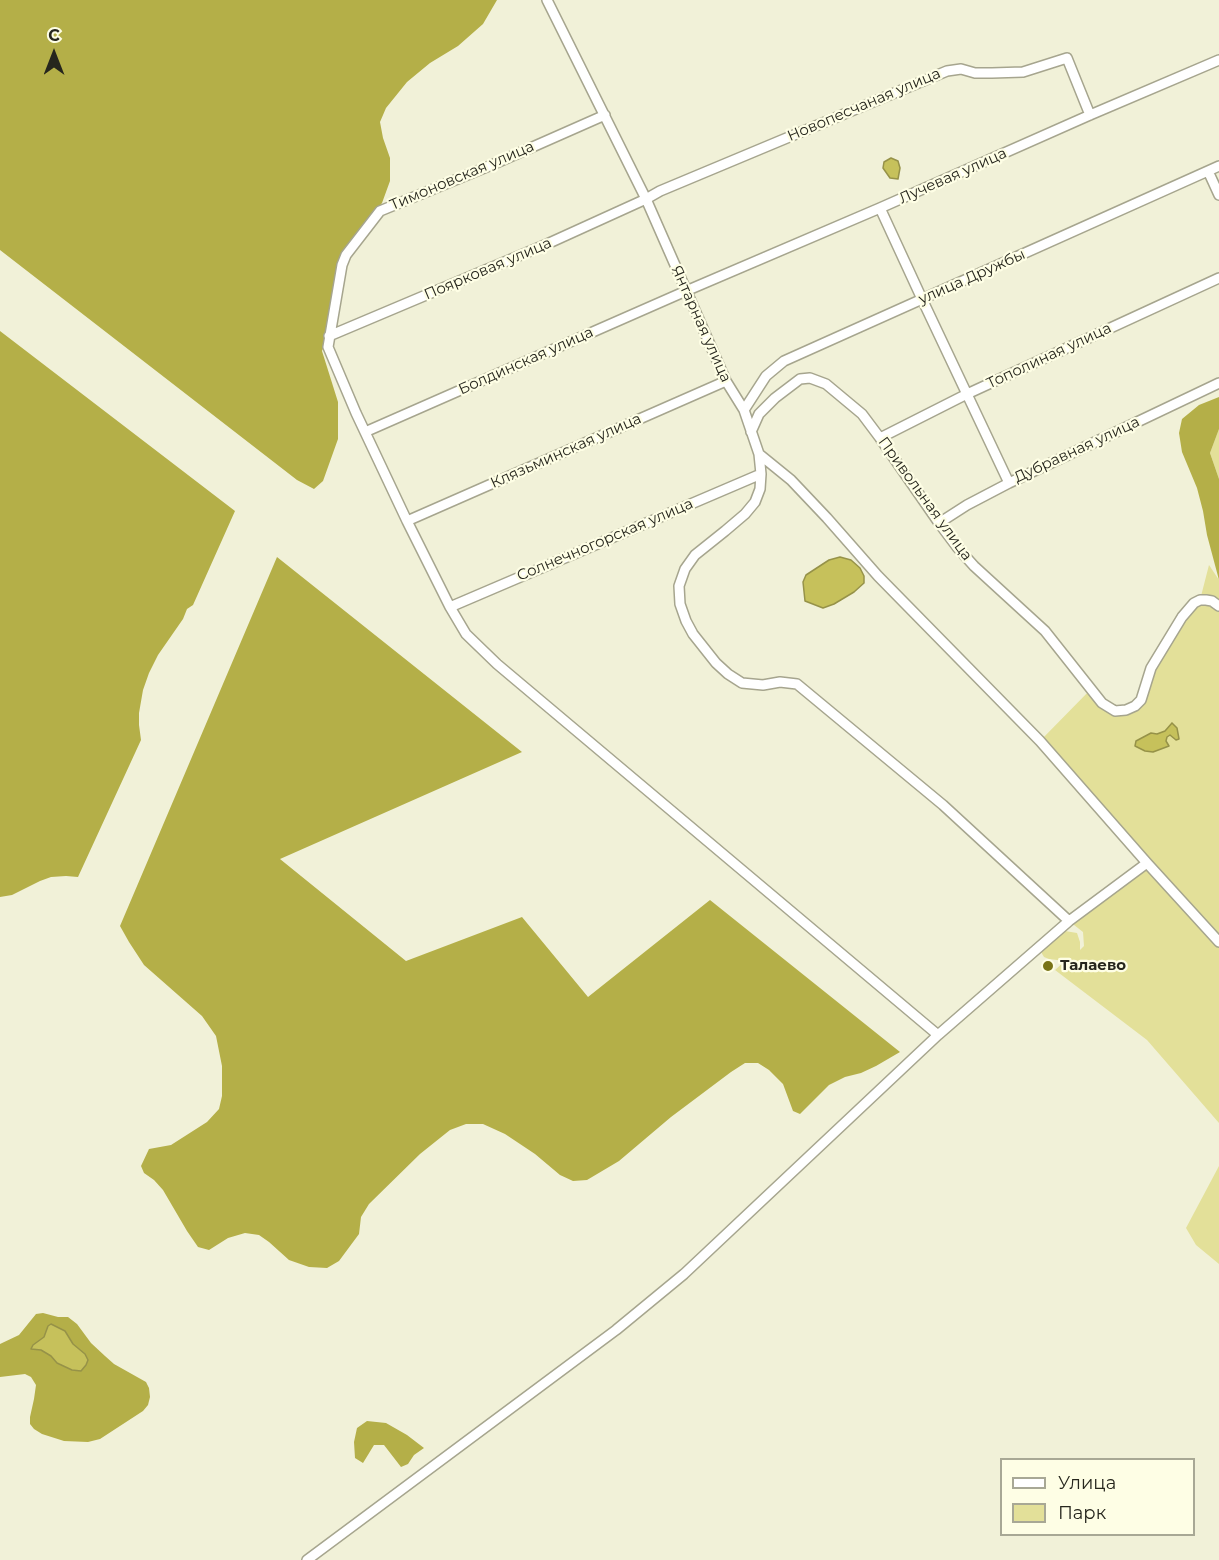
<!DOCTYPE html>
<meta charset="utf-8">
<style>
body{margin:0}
#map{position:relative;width:1219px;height:1560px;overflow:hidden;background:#f1f1d8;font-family:Montserrat,sans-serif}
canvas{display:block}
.legend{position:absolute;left:1000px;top:1458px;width:195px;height:78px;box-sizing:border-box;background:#fefee5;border:2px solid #a8a895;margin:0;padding:8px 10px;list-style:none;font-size:18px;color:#26261d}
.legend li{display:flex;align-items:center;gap:12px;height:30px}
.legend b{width:30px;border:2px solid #a8a895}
.north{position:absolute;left:24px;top:24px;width:60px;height:60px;-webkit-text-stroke:4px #fefee5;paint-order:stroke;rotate:0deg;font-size:16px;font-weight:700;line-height:24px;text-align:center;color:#26261d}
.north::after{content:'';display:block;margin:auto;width:21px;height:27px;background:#26261d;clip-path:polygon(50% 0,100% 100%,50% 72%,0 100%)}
</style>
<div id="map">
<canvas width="1219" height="1560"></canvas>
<ul class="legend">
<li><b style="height:8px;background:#fff"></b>Улица</li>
<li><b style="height:16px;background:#e3e099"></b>Парк</li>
</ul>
<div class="north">С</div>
</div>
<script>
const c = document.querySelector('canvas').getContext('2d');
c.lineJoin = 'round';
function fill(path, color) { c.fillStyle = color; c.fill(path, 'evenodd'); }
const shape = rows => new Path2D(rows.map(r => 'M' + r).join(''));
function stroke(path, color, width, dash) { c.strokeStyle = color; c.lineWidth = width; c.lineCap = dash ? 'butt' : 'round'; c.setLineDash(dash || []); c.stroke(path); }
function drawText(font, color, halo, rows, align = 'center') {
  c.font = font + ' Montserrat,sans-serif'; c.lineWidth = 4.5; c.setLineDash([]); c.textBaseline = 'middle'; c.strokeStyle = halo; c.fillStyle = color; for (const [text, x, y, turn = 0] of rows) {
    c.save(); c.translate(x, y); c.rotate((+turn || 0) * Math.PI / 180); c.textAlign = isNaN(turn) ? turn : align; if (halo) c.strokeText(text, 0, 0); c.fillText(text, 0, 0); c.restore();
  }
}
const green = shape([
 [1219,429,1219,479,1210,453],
 [1209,565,1219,580,1219,1123,1147,1040,1055,970,1065,961,1049,959,1044,957,1041,952,1065,931,1077,933,1080,942,1080,950,1084,946,1083,932,1069,921,1147,863,1040,741,1091,689,1102,703,1126,710,1143,695,1182,617,1200,600],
 [1219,1166,1219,1264,1196,1245,1186,1228]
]);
const forest = shape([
 [0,0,497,0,483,24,458,46,430,63,407,82,386,108,380,122,383,138,390,158,390,181,382,203,363,228,344,260,329,334,322,351,338,402,338,439,323,481,314,489,297,480,0,250],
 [0,331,235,511,193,605,187,609,183,619,158,655,149,673,143,690,139,713,139,725,141,740,78,877,66,876,51,877,40,881,12,895,0,897],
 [1219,397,1219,429,1210,453,1219,479,1219,580,1207,535,1203,511,1197,488,1182,452,1179,433,1182,419,1199,405],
 [277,557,522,752,280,859,406,961,522,917,588,997,710,900,900,1052,876,1066,861,1073,845,1077,829,1085,800,1114,793,1111,783,1084,769,1070,758,1063,745,1063,731,1072,671,1117,619,1161,587,1180,573,1181,560,1175,535,1154,505,1134,483,1124,466,1124,450,1130,420,1154,369,1204,361,1217,359,1234,339,1261,327,1268,309,1267,289,1260,269,1242,259,1235,245,1233,228,1238,209,1250,198,1247,187,1231,163,1190,154,1180,144,1173,141,1166,149,1149,171,1145,207,1122,219,1109,222,1096,222,1066,216,1036,202,1016,144,965,129,942,120,926],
 [43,1313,58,1317,68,1317,77,1324,91,1343,105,1356,114,1364,146,1382,149,1388,150,1397,148,1405,143,1411,100,1439,88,1442,64,1441,42,1434,34,1429,30,1424,30,1417,34,1399,36,1385,31,1377,25,1374,0,1377,0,1344,19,1335,36,1314],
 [367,1421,386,1423,407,1435,424,1448,414,1455,408,1464,401,1467,384,1445,374,1445,363,1463,355,1458,354,1442,357,1428]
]);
const water = shape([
 [891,158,898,161,900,168,898,179,890,178,883,168,884,162,891,158],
 [840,557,851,560,860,568,864,576,864,583,854,592,834,604,823,608,805,601,803,582,806,575,829,560,840,557],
 [1172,723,1177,728,1179,739,1176,740,1170,735,1167,737,1166,741,1169,746,1153,752,1145,751,1135,746,1136,741,1151,733,1157,734,1165,731,1172,723],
 [51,1324,65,1331,73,1344,85,1354,88,1360,86,1365,81,1371,72,1370,57,1363,51,1356,41,1350,31,1349,33,1345,44,1337,48,1326,51,1324]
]);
const minor = shape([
 [547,0,646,199,726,381,744,410,759,454,761,474,760,489,755,502,745,514,725,531,695,555,685,569,679,586,680,604,686,621,693,634,716,663,728,674,742,683,763,685,780,682,797,684,943,805,1069,921],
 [605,115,494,164,380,211,346,255,342,265,328,347,356,413,407,521,450,607,466,634,497,664,938,1035],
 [1208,171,1219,195],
 [880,208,922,299,1009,483],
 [329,336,547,244,646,199,660,191,947,71,961,69,975,73,992,73,1023,72,1067,58,1090,115],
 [744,410,766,376,784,361,1219,166],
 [365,432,686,291,880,208,1090,115,1219,60],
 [751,432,759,414,775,398,800,379,810,378,826,384,862,414,880,438,939,523,957,547,974,566,1045,631,1102,703,1115,711,1126,710,1135,706,1141,700,1151,668,1182,617,1194,603,1200,600,1206,600,1212,601,1219,606],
 [880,438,967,394,1219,278],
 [759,454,791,480,827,518,878,576,1040,741,1147,863,1219,942],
 [407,521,726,381],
 [939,523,967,505,1009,483,1219,383],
 [450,607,761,474],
 [307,1560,616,1330,684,1274,938,1035,1069,921,1147,863]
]);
const markers = [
 [1048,966,6,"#787316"]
];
const streetNames = [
 ["Новопесчаная улица",864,105,-23],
 ["Тимоновская улица",462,176,-23],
 ["Лучевая улица",953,176,-24],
 ["Поярковая улица",488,269,-23],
 ["улица Дружбы",972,277,-24],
 ["Янтарная улица",701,324,66],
 ["Тополиная улица",1049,356,-25],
 ["Болдинская улица",526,361,-24],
 ["Дубравная улица",1077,450,-25],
 ["Клязьминская улица",566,451,-24],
 ["Привольная улица",925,499,54],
 ["Солнечногорская улица",605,540,-23]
];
const poiNames = [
 ["Талаево",1060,966]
];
fill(green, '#e3e099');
fill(forest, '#b4af48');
fill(water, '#c6c15b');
stroke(water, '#969248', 1.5);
stroke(minor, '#a6a58e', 12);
stroke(minor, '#fff', 9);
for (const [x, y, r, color] of markers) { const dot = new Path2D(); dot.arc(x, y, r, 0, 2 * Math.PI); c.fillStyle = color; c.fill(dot); stroke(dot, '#fefee5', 2); }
drawText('15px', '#26261d', '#fefee5', streetNames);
drawText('bold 15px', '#26261d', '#fefee5', poiNames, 'left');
</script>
